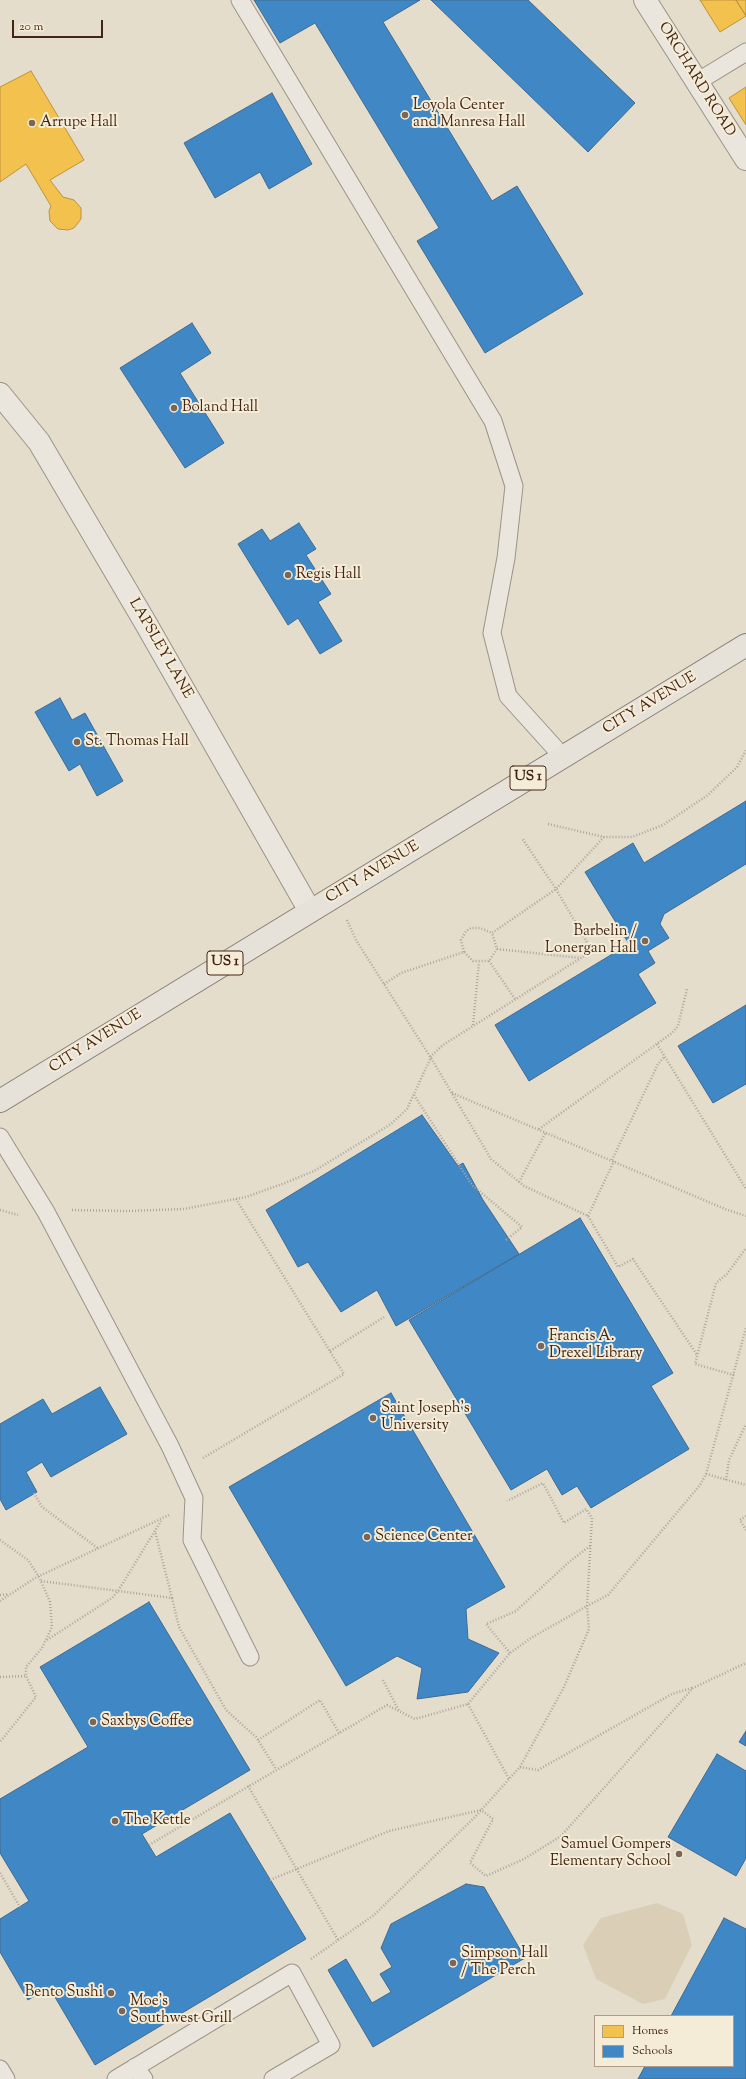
<!DOCTYPE html>
<style>
body{margin:0}
#map{position:relative;width:746px;height:2079px;overflow:hidden;background:#e4ddcc;font-family:"Sorts Mill Goudy",serif}
canvas{display:block}
.legend{position:absolute;left:594px;top:2015px;width:140px;height:52px;box-sizing:border-box;background:#f5ecd7;border:1px solid #ae9c89;margin:0;padding:5px 7px;list-style:none;font-size:12px;color:#432514}
.legend li{display:flex;align-items:center;gap:8px;height:20px}
.legend b{width:20px;border:1px solid #ae9c89}
.scale{position:absolute;left:12px;top:20px;width:91px;height:18px;box-sizing:border-box;border:2px solid #432514;border-top:0;padding-left:5px;font-size:12px;line-height:14px;white-space:nowrap;color:#432514;-webkit-text-stroke:3px #f5ecd7;paint-order:stroke}
</style>
<div id="map">
<canvas width="746" height="2079"></canvas>
<ul class="legend">
<li><b style="height:11px;background:#f2c14e"></b>Homes</li>
<li><b style="height:11px;background:#3f88c5"></b>Schools</li>
</ul>
<div class="scale">20 m</div>
</div>
<script>
const c = document.querySelector('canvas').getContext('2d');
c.lineJoin = 'round';
function fill(path, color) { c.fillStyle = color; c.fill(path, 'evenodd'); }
const shape = rows => new Path2D(rows.map(r => 'M' + r).join(''));
function stroke(path, color, width, dash) { c.strokeStyle = color; c.lineWidth = width; c.lineCap = dash ? 'butt' : 'round'; c.setLineDash(dash || []); c.stroke(path); }
function drawText(font, color, halo, rows, align = 'center') {
  c.font = font + ' "Sorts Mill Goudy",serif'; c.lineWidth = 4; c.setLineDash([]); c.textBaseline = 'middle'; c.strokeStyle = halo; c.fillStyle = color; for (const [text, x, y, turn = 0] of rows) {
    c.save(); c.translate(x, y); c.rotate((+turn || 0) * Math.PI / 180); c.textAlign = isNaN(turn) ? turn : align; if (halo) c.strokeText(text, 0, 0); c.fillText(text, 0, 0); c.restore();
  }
}
const green = shape([
 [657,1903,683,1914,692,1945,665,1999,643,2004,596,1979,583,1945,601,1918]
]);
const homes = shape([
 [700,0,736,0,746,16,720,32,700,0],
 [736,0,746,0,746,16,736,0],
 [31,71,84,160,50,180,63,197,74,200,81,208,81,219,74,228,68,230,58,229,50,221,49,211,51,206,26,164,0,182,0,87,31,71],
 [746,87,746,125,729,98,746,87]
]);
const schools = shape([
 [254,0,420,0,383,22,492,201,517,186,583,294,485,353,417,241,439,228,315,23,280,43,254,0],
 [431,0,528,0,635,103,588,152,431,0],
 [272,93,312,164,269,189,260,172,215,198,184,143,272,93],
 [192,323,211,353,180,373,224,443,185,468,120,368,192,323],
 [299,523,316,549,306,555,331,594,318,602,342,641,320,654,298,618,288,625,238,544,262,529,270,541,299,523],
 [60,698,72,720,85,713,123,781,97,796,80,764,69,771,35,712,60,698],
 [746,801,746,864,664,914,660,924,669,938,648,951,655,963,638,974,656,1003,529,1081,495,1025,629,944,585,872,633,843,644,863,746,801],
 [746,1005,746,1084,713,1103,678,1046,746,1005],
 [422,1115,458,1166,463,1163,483,1200,519,1254,396,1326,377,1290,341,1312,308,1262,298,1267,266,1210,422,1115],
 [580,1218,673,1373,651,1386,689,1449,591,1508,577,1486,562,1495,547,1469,511,1490,409,1320,580,1218],
 [100,1387,127,1434,51,1477,42,1462,26,1472,37,1492,6,1510,0,1499,0,1424,43,1399,52,1414,100,1387],
 [391,1393,505,1587,466,1609,468,1639,499,1653,468,1692,417,1699,422,1668,397,1656,346,1686,229,1487,391,1393],
 [149,1602,250,1770,142,1834,156,1857,230,1813,306,1939,95,2065,49,1987,28,2000,0,1952,0,1919,29,1901,0,1853,0,1799,88,1747,40,1667,149,1602],
 [746,1731,746,1746,739,1742,746,1731],
 [717,1754,746,1771,746,1858,736,1876,668,1837,717,1754],
 [466,1884,484,1887,525,1958,373,2047,328,1970,346,1959,372,2003,391,1992,380,1974,392,1967,381,1948,391,1924,466,1884],
 [724,1918,746,1929,746,2079,638,2079,645,2066,733,2066,733,2016,671,2016,724,1918]
]);
const path = shape([
 [548,824,604,837,632,837,663,825,708,795,737,767,746,750],
 [347,920,356,940,431,1058,491,1159,524,1186,588,1216,618,1267,633,1259,697,1355],
 [497,949,580,958],
 [464,952,461,940,466,931,471,928,480,928,492,933],
 [489,961,515,999],
 [384,984,401,973,464,952,473,961,489,961,497,949,492,933,556,889,604,837],
 [473,1025,479,962],
 [657,1044,746,1189],
 [452,1093,725,1209,746,1216],
 [414,1095,472,1185,522,1227,506,1240],
 [539,1129,672,1033,678,1026,687,989],
 [612,1160,658,1064,665,1056],
 [519,1182,546,1132],
 [0,1210,18,1215],
 [72,1210,126,1211,184,1209,246,1197,285,1183,314,1171,391,1124,407,1109,432,1055,443,1045,592,951,556,889,522,838],
 [588,1216,614,1161],
 [330,1351,384,1317],
 [734,1375,695,1364,716,1283,727,1274,746,1248],
 [203,1458,344,1374,236,1199],
 [706,1474,746,1485],
 [726,1480,729,1460,746,1424],
 [34,1493,42,1507,99,1549],
 [746,1516,740,1520,746,1530],
 [0,1540,28,1560,39,1577,50,1602,52,1627,42,1648,26,1667,26,1676,36,1697,0,1742],
 [41,1581,172,1598,155,1531],
 [0,1595,9,1594],
 [172,1598,179,1627,226,1710,256,1737,276,1769],
 [0,1601,35,1578,169,1515],
 [47,1640,112,1598,118,1591,161,1521],
 [510,1653,486,1624,516,1611,569,1562,590,1546],
 [0,1677,26,1676],
 [383,1680,399,1711],
 [468,1704,509,1779],
 [258,1740,320,1700,339,1733],
 [520,1767,538,1770,672,1694,692,1688],
 [248,1786,338,1940],
 [149,1845,387,1705,415,1719,468,1704,510,1653,531,1638,587,1606,592,1518,586,1509,564,1523,543,1483,507,1501],
 [0,1873,20,1907],
 [270,1880,389,1831,481,1810,493,1819,470,1863,486,1876,524,1859,561,1836,693,1688,746,1663],
 [311,1959,374,1915,475,1817,520,1767,564,1687,589,1629,587,1606,608,1595,700,1485,706,1474,746,1328]
]);
const service = shape([
 [240,0,493,421,514,486,506,558,492,633,508,696,563,757],
 [697,82,746,52],
 [0,1137,46,1212,170,1446,194,1498,192,1540,250,1657],
 [135,2067,144,2079],
 [0,2069,6,2079],
 [116,2079,292,1973,331,2045,273,2079]
]);
const minor = shape([
 [645,0,746,159],
 [0,394,39,442,145,622,310,911]
]);
const trunk = shape([
 [0,1101,746,645]
]);
const markers = [
 [405,115,4,"#7b6554"],
 [32,123,4,"#7b6554"],
 [174,408,4,"#7b6554"],
 [288,575,4,"#7b6554"],
 [77,742,4,"#7b6554"],
 [645,941,4,"#7b6554"],
 [541,1346,4,"#7b6554"],
 [373,1418,4,"#7b6554"],
 [367,1537,4,"#7b6554"],
 [93,1722,4,"#7b6554"],
 [115,1821,4,"#7b6554"],
 [679,1854,4,"#7b6554"],
 [453,1963,4,"#7b6554"],
 [111,1993,4,"#7b6554"],
 [122,2011,4,"#7b6554"]
];
const shields = [
 [528,778,36],
 [225,963,36]
];
const shieldNames = [
 ["US 1",528,778],
 ["US 1",225,963]
];
const streetNames = [
 ["ORCHARD ROAD",696,80,58],
 ["LAPSLEY LANE",160,649,60],
 ["CITY AVENUE",650,704,-31],
 ["CITY AVENUE",373,873,-31],
 ["CITY AVENUE",96,1042,-32]
];
const poiNames = [
 ["Loyola Center",413,106],
 ["and Manresa Hall",413,123],
 ["Arrupe Hall",40,123],
 ["Boland Hall",182,408],
 ["Regis Hall",296,575],
 ["St. Thomas Hall",85,742],
 ["Barbelin /",637,932,"right"],
 ["Lonergan Hall",637,949,"right"],
 ["Francis A.",549,1337],
 ["Drexel Library",549,1354],
 ["Saint Joseph's",381,1409],
 ["University",381,1426],
 ["Science Center",375,1537],
 ["Saxbys Coffee",101,1722],
 ["The Kettle",123,1821],
 ["Samuel Gompers",671,1845,"right"],
 ["Elementary School",671,1862,"right"],
 ["Simpson Hall",461,1954],
 ["/ The Perch",461,1971],
 ["Bento Sushi",103,1993,"right"],
 ["Moe's",130,2002],
 ["Southwest Grill",130,2019]
];
fill(green, '#daceb6');
fill(homes, '#f2c14e');
stroke(homes, '#be923d', 1);
fill(schools, '#3f88c5');
stroke(schools, '#406a90', 1);
stroke(service, '#9b9387', 19);
stroke(minor, '#9b9387', 24);
stroke(trunk, '#837a6f', 24);
stroke(path, '#aca69d', 2.5, [1, 2]);
stroke(service, '#eae6de', 17);
stroke(minor, '#eae6de', 22);
stroke(trunk, '#e7e2d9', 22);
for (const [x, y, r, color] of markers) { const dot = new Path2D(); dot.arc(x, y, r, 0, 2 * Math.PI); c.fillStyle = color; c.fill(dot); stroke(dot, '#f5ecd7', 1.5); }
for (const [x, y, w] of shields) { const box = new Path2D(); box.roundRect(x - w / 2, y - 12, w, 24, 3); c.fillStyle = '#f5ecd7'; c.fill(box); stroke(box, '#432514', 1); }
drawText('bold 14px', '#432514', null, shieldNames);
drawText('15px', '#432514', '#f5ecd7', streetNames);
drawText('15px', '#432514', '#f5ecd7', poiNames, 'left');
</script>
